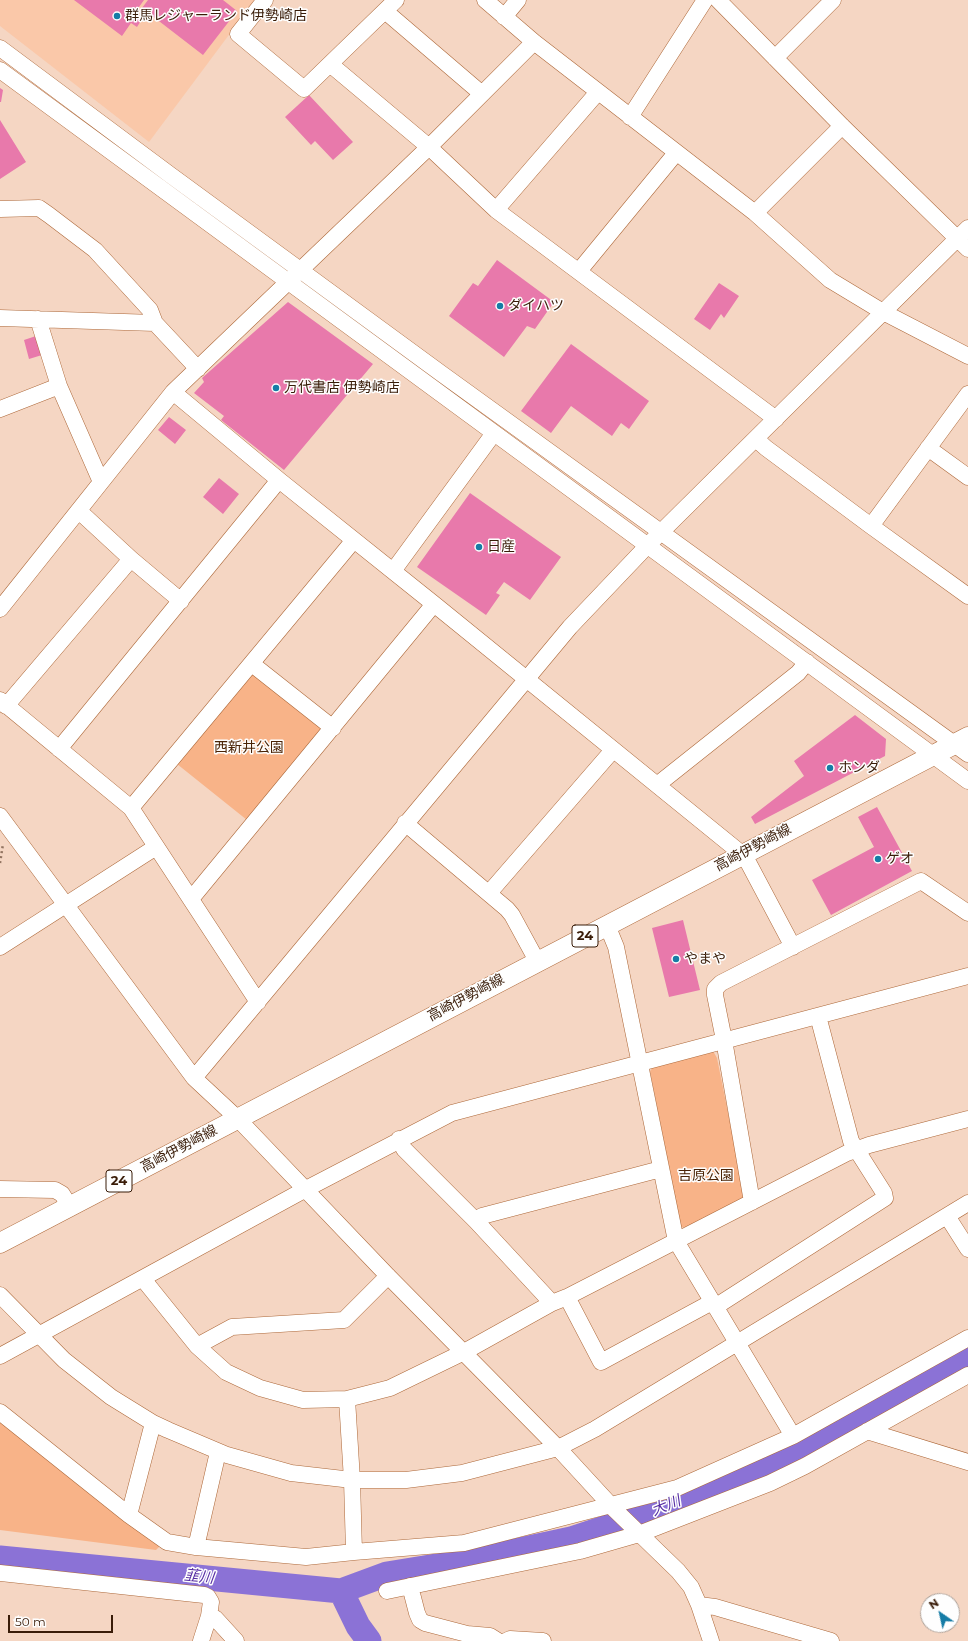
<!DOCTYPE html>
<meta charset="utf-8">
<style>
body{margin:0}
#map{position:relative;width:968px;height:1641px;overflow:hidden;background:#f5d6c3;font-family:Montserrat,sans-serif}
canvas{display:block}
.north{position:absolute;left:920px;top:1593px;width:40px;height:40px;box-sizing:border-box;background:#fefefe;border:1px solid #afa49c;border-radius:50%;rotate:326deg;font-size:11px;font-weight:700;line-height:16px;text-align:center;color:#391c08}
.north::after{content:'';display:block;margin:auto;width:14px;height:18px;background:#157ca6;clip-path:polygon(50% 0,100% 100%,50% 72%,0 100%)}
.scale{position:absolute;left:8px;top:1615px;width:105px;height:18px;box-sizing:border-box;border:2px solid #391c08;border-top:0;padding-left:5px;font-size:12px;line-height:14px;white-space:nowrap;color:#391c08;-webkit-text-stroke:3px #fefefe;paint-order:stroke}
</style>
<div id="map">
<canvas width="968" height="1641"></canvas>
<div class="north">N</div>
<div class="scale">50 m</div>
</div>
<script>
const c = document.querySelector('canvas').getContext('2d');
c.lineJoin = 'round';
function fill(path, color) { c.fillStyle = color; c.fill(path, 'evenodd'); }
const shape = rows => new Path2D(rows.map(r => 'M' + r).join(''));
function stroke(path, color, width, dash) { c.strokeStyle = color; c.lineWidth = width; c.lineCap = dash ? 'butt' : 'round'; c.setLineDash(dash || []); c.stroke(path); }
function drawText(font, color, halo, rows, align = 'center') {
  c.font = font + ' Montserrat,"Noto Sans JP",sans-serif'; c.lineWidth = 3; c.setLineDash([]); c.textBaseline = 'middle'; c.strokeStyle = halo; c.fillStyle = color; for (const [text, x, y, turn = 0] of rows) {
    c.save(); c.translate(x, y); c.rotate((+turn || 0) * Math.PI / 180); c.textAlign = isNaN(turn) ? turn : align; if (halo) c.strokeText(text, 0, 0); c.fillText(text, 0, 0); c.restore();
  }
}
const built = shape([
 [0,0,255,0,149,142,0,26]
]);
const green = shape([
 [253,674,323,730,247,820,177,764],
 [713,1051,717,1058,744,1192,744,1198,685,1228,681,1227,650,1071,653,1067],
 [0,1421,160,1546,156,1550,0,1530]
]);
const river = shape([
 [0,1558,341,1591,387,1574,473,1560,571,1539,637,1517,682,1497,790,1457,968,1358],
 [341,1591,358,1626,369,1641]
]);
const building = shape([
 [74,0,144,0,134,14,142,19,137,27,131,23,122,36],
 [148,0,223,0,237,11,203,55,142,8],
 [0,88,3,90,1,102,0,102],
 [309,95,353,142,333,160,315,141,311,145,285,117],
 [0,120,26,162,0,179],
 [497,260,554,302,535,329,527,326,504,357,449,316,473,283,478,286],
 [719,283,739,296,724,318,721,314,710,330,694,319],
 [288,302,373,364,284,470,221,420,224,416,194,393,204,382,202,378],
 [36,336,42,355,29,359,24,340],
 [571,344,649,401,629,429,621,423,612,436,571,406,551,433,521,411],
 [169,417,186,430,175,444,158,430],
 [219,478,239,494,223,514,203,497],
 [470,493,561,557,530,600,504,582,496,593,500,595,486,615,417,567],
 [855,715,886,739,885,756,755,824,751,817,804,776,794,761],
 [877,807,912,871,831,915,812,880,874,847,858,817],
 [683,920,700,990,669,997,652,928]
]);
const path = shape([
 [0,863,3,844]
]);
const minor = shape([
 [265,0,238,34,304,89,396,0],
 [485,0,534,42,755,213,830,280,883,312,968,356],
 [718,0,842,126,968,249],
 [385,11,482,94],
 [504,17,518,0],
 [0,48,169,174,442,374,968,754],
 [775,58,833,0],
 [330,64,429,147,496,210,776,419],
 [0,70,968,781],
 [630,117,705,0],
 [0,209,39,208,49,215,95,250,150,310,155,323],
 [496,210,598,92],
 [755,213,842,126],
 [579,271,676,153],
 [0,318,155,323,198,369],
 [38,319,59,386,101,482],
 [173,392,279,480,434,604,742,854,749,864,793,947],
 [0,409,59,386],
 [756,439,766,448,871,526,968,596],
 [928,448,968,477],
 [79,511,131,559,181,601],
 [871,526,968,394],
 [393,571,494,433],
 [0,609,173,392,429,147,534,42],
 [252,664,333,728],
 [0,700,131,808,258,1002],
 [6,706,131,559],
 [59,749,279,480],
 [657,785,798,673,807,662],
 [131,808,354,540],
 [0,816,194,1078],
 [405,823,507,909,512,915,537,961],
 [489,893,613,750],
 [191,899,434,604],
 [607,925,616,947,676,1241,793,1436],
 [0,947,156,847],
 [399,1139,404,1149,476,1221,552,1303],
 [0,1189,55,1190,62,1194,70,1207],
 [752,1202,724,1040,715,995,715,989,721,983,921,881,968,913],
 [947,1216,968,1249],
 [476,1221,482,1216,661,1169],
 [143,1279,197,1346,226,1372,260,1388,303,1400,347,1399,390,1388,464,1352,552,1303,567,1297,847,1153,869,1145,968,1119],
 [0,1295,64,1360,111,1397,153,1423,168,1430,227,1455,291,1473,352,1480,406,1480,462,1473,558,1448,595,1429,968,1203],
 [567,1297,601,1362,712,1302],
 [715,1307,885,1198,884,1193,851,1141,818,1016],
 [197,1346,232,1327,344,1320,388,1276],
 [0,1356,306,1189,452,1113,968,976],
 [347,1399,352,1480,354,1552],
 [0,1412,129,1515,167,1542,196,1547,306,1557,354,1552,464,1543,677,1488,793,1436,968,1338],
 [867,1431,968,1462],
 [129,1515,153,1423],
 [196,1547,218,1452],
 [0,1573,204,1595,208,1597,211,1602,209,1616,201,1641],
 [410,1586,417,1613,420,1620,425,1623,467,1634,490,1636,498,1641],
 [387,1591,580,1551,639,1534,770,1483,805,1466,968,1375],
 [699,1605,715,1607,831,1641],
 [209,1616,215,1618,236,1641],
 [506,1641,510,1639,543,1641],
 [711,1641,699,1605,691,1587,678,1571,615,1510,558,1448,388,1276,238,1119,194,1078,570,627,648,545,968,228]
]);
const major = shape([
 [0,1243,968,737]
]);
const markers = [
 [117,16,4,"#157ca6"],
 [500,306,4,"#157ca6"],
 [276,388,4,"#157ca6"],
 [479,547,4,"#157ca6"],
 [830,768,4,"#157ca6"],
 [878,859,4,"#157ca6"],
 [676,959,4,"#157ca6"]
];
const shields = [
 [585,936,26],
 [119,1181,26]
];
const shieldNames = [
 ["24",585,936],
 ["24",119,1181]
];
const poiNames = [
 ["群馬レジャーランド伊勢崎店",125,16],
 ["ダイハツ",508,306],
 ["万代書店 伊勢崎店",284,388],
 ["日産",487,547],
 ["ホンダ",838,768],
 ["ゲオ",886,859],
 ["やまや",684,959]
];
const parkNames = [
 ["西新井公園",249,748],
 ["吉原公園",706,1176]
];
const streetNames = [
 ["高崎伊勢崎線",753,848,-28],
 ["高崎伊勢崎線",466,998,-28],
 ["高崎伊勢崎線",179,1149,-28]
];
const waterNames = [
 ["大川",666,1506,-22],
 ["韮川",199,1577,6]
];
fill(built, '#fac8a9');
fill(green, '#f8b388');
stroke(river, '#8b72d6', 25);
fill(building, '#e879ab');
stroke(minor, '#ad6839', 17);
stroke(major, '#ad6839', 21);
stroke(path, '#927461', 2.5, [2, 3]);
stroke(minor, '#fff', 16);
stroke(major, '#fff', 20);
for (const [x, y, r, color] of markers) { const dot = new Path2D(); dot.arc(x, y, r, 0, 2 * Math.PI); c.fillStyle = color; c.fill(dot); stroke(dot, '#fefefe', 1.5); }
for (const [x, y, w] of shields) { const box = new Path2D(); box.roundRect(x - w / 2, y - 11, w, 22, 3); c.fillStyle = '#fefefe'; c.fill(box); stroke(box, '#391c08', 1); }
drawText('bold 13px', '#391c08', null, shieldNames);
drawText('14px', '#391c08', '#fefefe', poiNames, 'left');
drawText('14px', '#4a2305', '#fefefe', parkNames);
drawText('14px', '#391c08', '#fefefe', streetNames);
drawText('italic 15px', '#562da3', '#fefefe', waterNames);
</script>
